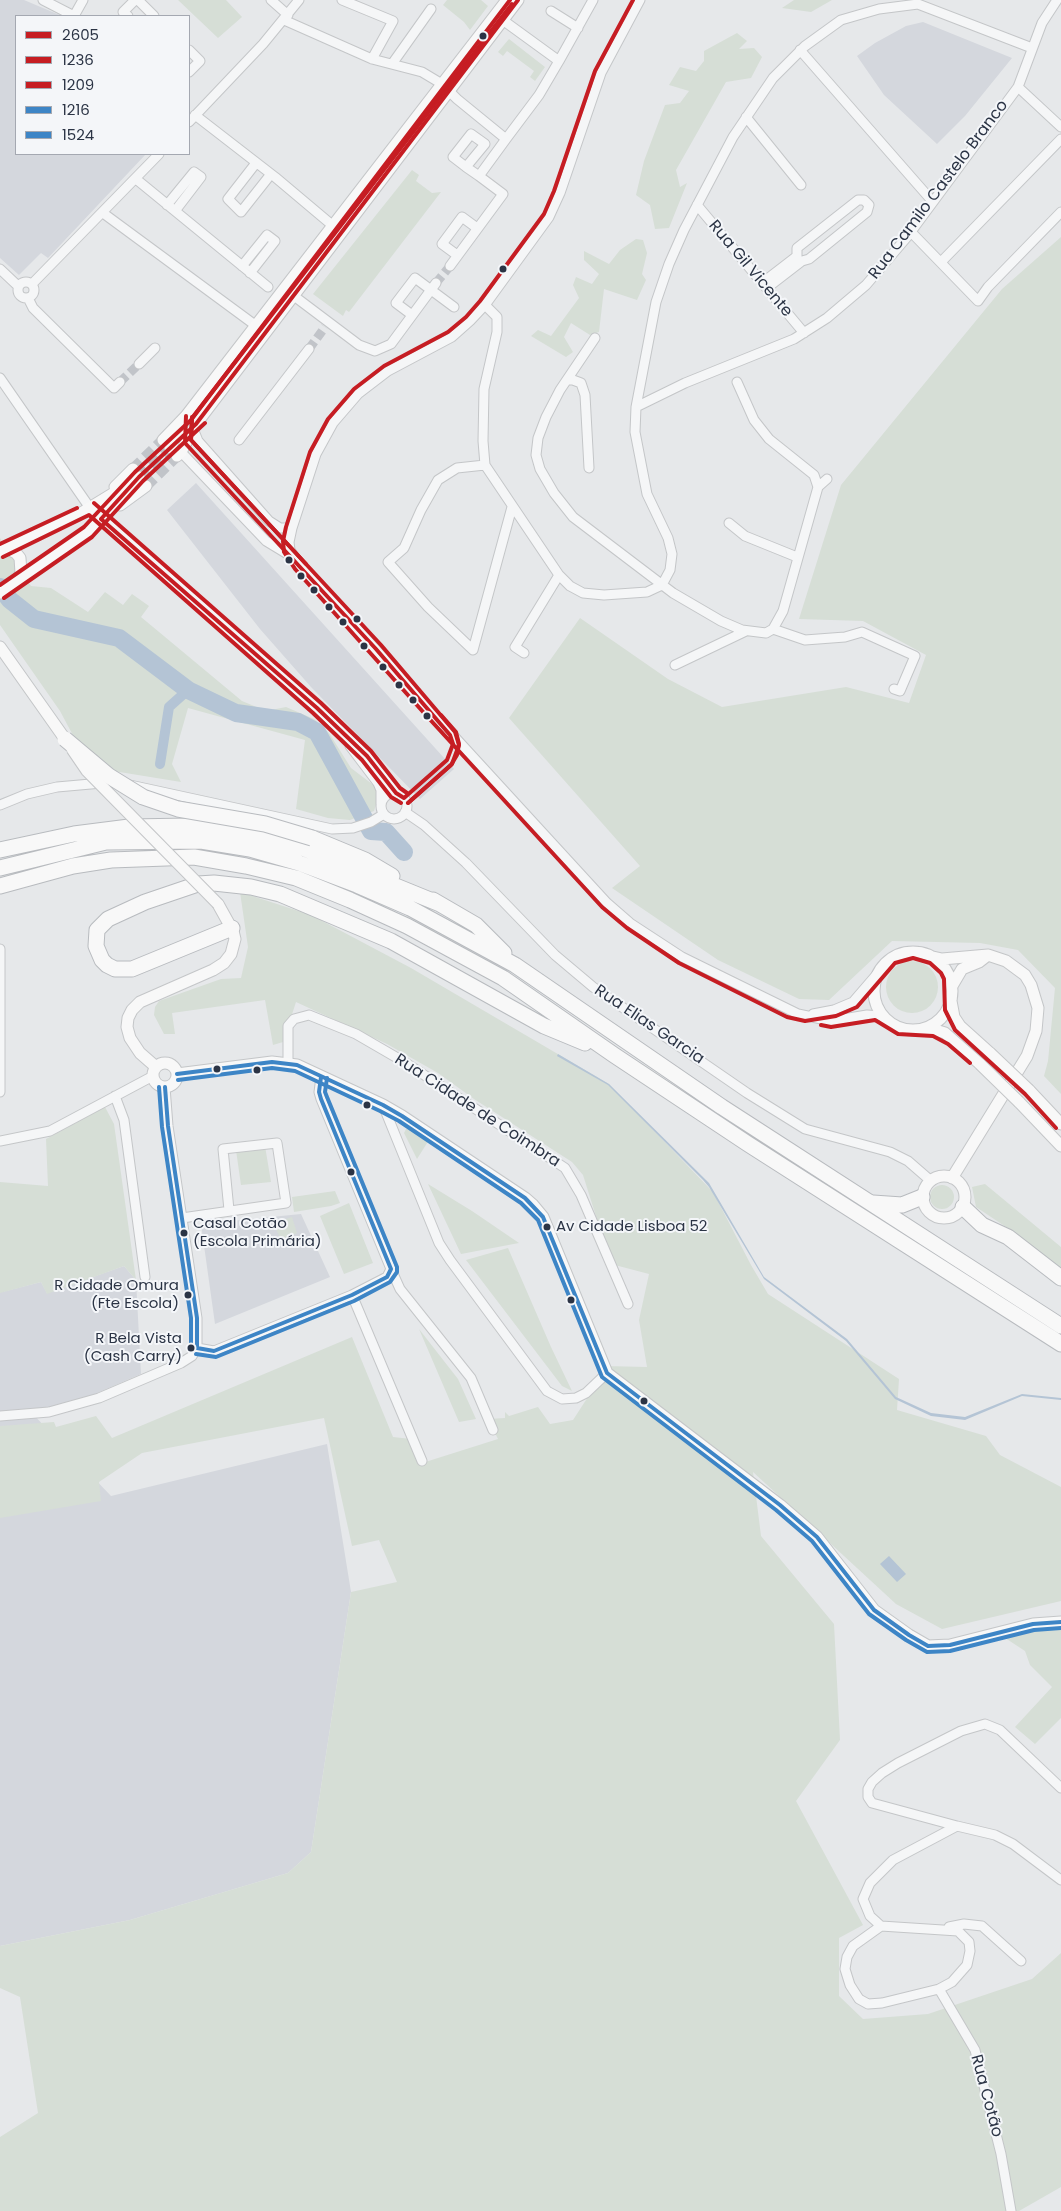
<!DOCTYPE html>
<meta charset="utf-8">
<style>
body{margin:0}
#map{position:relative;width:1061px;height:2211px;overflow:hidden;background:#e6e8ea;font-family:Poppins,sans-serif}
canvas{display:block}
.legend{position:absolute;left:15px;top:15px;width:175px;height:140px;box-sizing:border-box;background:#f4f6f9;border:1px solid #a4a8b1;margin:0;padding:6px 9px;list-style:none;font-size:15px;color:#2b3445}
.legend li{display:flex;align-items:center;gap:10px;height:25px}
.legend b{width:25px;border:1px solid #a4a8b1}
</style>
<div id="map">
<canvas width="1061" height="2211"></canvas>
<ul class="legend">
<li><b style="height:6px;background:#c61d23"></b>2605</li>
<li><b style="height:6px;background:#c61d23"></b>1236</li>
<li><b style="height:6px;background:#c61d23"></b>1209</li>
<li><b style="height:6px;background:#3d85c6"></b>1216</li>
<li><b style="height:6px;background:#3d85c6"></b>1524</li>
</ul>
</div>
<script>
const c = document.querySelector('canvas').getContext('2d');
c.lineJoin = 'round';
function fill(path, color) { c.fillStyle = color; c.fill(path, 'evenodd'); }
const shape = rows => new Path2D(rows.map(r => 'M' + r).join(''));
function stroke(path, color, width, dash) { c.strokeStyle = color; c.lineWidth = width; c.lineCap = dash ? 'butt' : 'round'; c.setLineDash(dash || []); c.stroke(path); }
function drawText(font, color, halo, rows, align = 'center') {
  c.font = font + ' Poppins,sans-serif'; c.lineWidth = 4; c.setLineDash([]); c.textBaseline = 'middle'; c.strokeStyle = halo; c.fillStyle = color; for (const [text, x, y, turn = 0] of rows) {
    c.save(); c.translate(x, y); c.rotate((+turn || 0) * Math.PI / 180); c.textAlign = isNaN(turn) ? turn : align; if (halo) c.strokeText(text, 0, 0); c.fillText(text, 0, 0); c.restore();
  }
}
const built = shape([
 [0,0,24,0,62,16,16,16,16,154,146,154,48,258,41,253,19,275,0,258],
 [923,22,1012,58,965,116,937,144,884,95,857,56,875,43,906,26],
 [196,483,454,769,420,799,311,687,260,629,167,510],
 [301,1214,330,1277,215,1324,201,1224],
 [124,1266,136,1280,141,1374,81,1400,52,1408,29,1410,111,1496,327,1444,351,1592,311,1852,288,1873,130,1920,0,1946,0,1281,2,1292,41,1282,47,1293]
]);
const green = shape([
 [178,0,226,0,242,17,218,38],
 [447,0,481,0,488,6,470,30,464,22,443,5],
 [794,0,832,0,811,12,782,8],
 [737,33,747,41,739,49,754,48,762,57,751,78,726,82,676,170,680,187,687,183,669,228,655,229,650,205,636,195,644,161,665,105,680,103,689,91,669,85,680,67,696,71,704,61,704,51],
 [509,39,545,67,535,81,530,77,534,71,507,51,503,56,498,52],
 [412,170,419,175,416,181,432,193,441,192,349,312,346,310,343,316,313,294],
 [1061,237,1061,1094,1044,1076,1048,1061,1055,988,1018,950,980,943,892,941,829,1000,799,999,718,960,612,888,640,866,509,718,580,618,668,679,722,707,846,687,909,703,926,655,863,621,799,619,841,485,1002,289],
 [636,239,643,240,647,253,642,274,646,280,637,300,604,289,599,332,590,335,571,323,564,337,573,352,566,357,531,336,538,330,551,336,579,298,573,285,576,277,592,284,599,274,584,260,584,251,609,264,620,250],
 [0,538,31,586,51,588,88,612,105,592,123,605,132,594,149,606,141,617,242,701,266,711,286,707,314,719,329,733,351,768,376,787,378,798,374,811,350,820,328,818,296,809,305,740,188,708,172,764,181,782,101,769,76,741,60,711,0,625],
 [240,892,311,915,411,968,609,1084,713,1192,751,1265,768,1294,899,1379,897,1410,986,1436,1000,1455,1061,1487,1061,1601,942,1629,896,1604,753,1472,761,1536,834,1624,840,1740,796,1801,863,1925,839,1938,839,1996,863,2019,928,2014,1032,1979,1061,1953,1061,2187,1019,2211,0,2211,0,2137,38,2113,20,1997,0,1988,0,1946,130,1920,288,1873,311,1852,351,1592,397,1582,379,1540,352,1546,324,1418,142,1453,99,1482,101,1501,0,1518,0,1426,54,1422,56,1427,96,1416,112,1438,352,1337,393,1437,411,1439,419,1464,498,1439,488,1419,505,1418,505,1412,509,1416,538,1407,550,1424,573,1420,597,1383,604,1366,647,1367,639,1320,649,1274,611,1264,583,1175,572,1162,474,1099,438,1073,387,1044,296,1002,283,1042,273,1045,265,1000,172,1013,175,1034,164,1034,154,1015,155,1007,159,1001,221,979,241,978,248,947],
 '886 987a26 26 0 1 1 52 0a26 26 0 1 1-52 0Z',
 [105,1107,114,1124,136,1280,124,1266,47,1294,41,1282,0,1293,0,1182,48,1186,46,1139],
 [406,1129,410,1129,429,1140,417,1159,404,1133],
 [265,1146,271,1182,241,1185,236,1150],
 [428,1184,472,1211,519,1243,461,1254],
 [985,1184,1061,1247,1061,1274,1012,1231,976,1207,972,1187],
 '930 1197a12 12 0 1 1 24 0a12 12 0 1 1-24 0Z',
 [335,1191,340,1203,331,1206,294,1212,292,1197],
 [349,1203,373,1263,344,1274,320,1216],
 [292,1217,297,1233,281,1240,273,1223],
 [508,1248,551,1347,572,1391,562,1386,466,1260],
 [419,1329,458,1379,476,1419,459,1422],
 [1061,1624,1061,1718,1035,1744,1015,1727,1052,1687,1030,1665,1025,1651,999,1634]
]);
const water = shape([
 [558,1054,609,1084,709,1183,764,1277,847,1339,896,1397,931,1413,965,1417,1022,1394,1061,1398,1061,1400,1022,1396,965,1420,931,1416,895,1399,846,1341,764,1279,709,1187,703,1180,608,1085,557,1056],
 [889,1556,906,1574,897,1582,880,1564]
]);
const canal = shape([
 [160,764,169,707,188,690]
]);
const river = shape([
 [0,587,10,600,34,619,119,638,188,690,236,713,298,722,317,732,371,831,386,832,404,852]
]);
const streetTunnel = shape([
 [436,283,450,266],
 [309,349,325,327],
 [120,382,139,364]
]);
const secondaryTunnel = shape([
 [133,469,163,440],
 [139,477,170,448],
 [146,486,177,456]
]);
const street = shape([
 [43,0,74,16],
 [138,0,154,16],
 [271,0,288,15],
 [342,0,393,21,372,59],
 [640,0,601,73,560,193,549,217,485,305,470,321,452,337,388,371,358,394,333,423,316,454,292,528,289,542,290,550,300,565,429,709,607,903,630,923,682,957,798,1014,831,1021,867,1015,882,1016],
 [551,11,578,28],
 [74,16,83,0],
 [128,16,123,12,135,0],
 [284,20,372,59,422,72,442,84,457,99,506,139,539,95,559,61,504,21,498,20],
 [189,50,200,61,189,72],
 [800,50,933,202],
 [559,61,593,0],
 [392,64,431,9],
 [1018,87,1061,127],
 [195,115,275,177,332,225,334,231],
 [746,117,801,185],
 [189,122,263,44,299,0],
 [256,163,228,199,241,212,271,174],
 [466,167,485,144,471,134,453,157,466,167,479,176],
 [136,179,268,287],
 [167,205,194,172,201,177,175,211],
 [697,205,804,333],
 [103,213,255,325,261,324],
 [911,232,978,301,988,287,1061,212],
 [457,255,442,244,462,217,477,228],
 [941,262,1061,139],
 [242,266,267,235,275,241,250,273],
 [450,266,503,194,479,176,506,139],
 [0,269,18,286],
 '18 290a8 8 0 1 1 16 0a8 8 0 1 1-16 0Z',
 [762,283,797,256,797,248,858,200,864,200,869,205,867,212,809,259,802,261,767,288],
 [32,284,159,154],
 [294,296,359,345,375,351,391,344,436,283],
 [28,298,33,308,114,388,120,382],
 [485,305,497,317,497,332,484,389,483,441,485,465,559,575,570,586,583,593,604,595,647,592,662,585,670,570,672,554,668,538,647,494,635,432,636,407,656,302,669,264,684,230,733,137,773,78,805,46,841,20,879,9,918,4,1032,48],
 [412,315,396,303,415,278,454,307],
 [595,338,560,390,546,417,538,438,536,455,540,469,554,493,573,517,673,593,721,621,742,630,766,633,773,629,783,611,818,487,827,479],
 [139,364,155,348],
 [0,378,90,508,317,708,367,756,396,793],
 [567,380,573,380,581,383,585,395,589,468],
 [737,382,754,420,769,439,814,475,818,487],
 [636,407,685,383,794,339,827,318,866,285,907,237,1018,87,1042,23,1057,0],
 [195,426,194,431,198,441,269,521,280,528,292,528],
 [239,440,309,349],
 [181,452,266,541,294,558],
 [485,465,457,468,438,480,421,510,404,548,388,562,428,607,473,650,512,507],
 [729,523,745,536,797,557],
 [773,629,805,640,845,637,862,632,915,656,900,691,894,689],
 [524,653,515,647,559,575],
 [675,665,746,631],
 [350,746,378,783,381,790,381,804],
 [130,785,332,829,353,828,371,822,384,814],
 '381 806a13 13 0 1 1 26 0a13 13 0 1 1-26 0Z',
 [0,805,27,794,57,787,102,783],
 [405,812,424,825,466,863,555,955,593,987,747,1093,805,1129,890,1152,908,1161,931,1181],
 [0,949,0,1092],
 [813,1014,834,1010,853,1002,878,973],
 [288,1062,288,1026,294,1019,309,1015,356,1034,406,1063,565,1168,581,1195,628,1304],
 [115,1096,124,1120,145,1277],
 [383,1105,439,1243,450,1260,547,1391,562,1399,576,1398,586,1393,607,1373],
 [0,1141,50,1131,153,1076],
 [182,1218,286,1203,277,1143,223,1149,229,1210],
 [391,1269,400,1289,471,1378,493,1430],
 [352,1295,422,1461],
 [197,1348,214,1351,352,1295,387,1277,391,1269,321,1099,319,1092,321,1077],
 [0,1416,49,1412,99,1398,181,1363,192,1356,197,1348,197,1318,168,1126,165,1087],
 [957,1826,872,1803,868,1797,868,1789,872,1782,882,1773,898,1763,961,1731,985,1724,1000,1730,1061,1788],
 [881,1926,853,1946,847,1957,845,1969,850,1985,859,1999,868,2004,882,2003,939,1989,952,1982,967,1965,970,1951,969,1942,958,1931,881,1926,870,1916,863,1899,870,1883,893,1860,957,1826,995,1835,1013,1844,1061,1880],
 [949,1927,964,1924,982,1926,1021,1961],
 [939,1989,975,2050,1001,2154,1011,2211]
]);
const secondary = shape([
 [163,440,186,416,507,0],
 [170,448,181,427],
 [177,456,181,452,196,424,518,0],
 [115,487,133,469],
 [120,505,146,486],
 [6,548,16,553,20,558,21,573,16,582],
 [0,551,78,515,127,485],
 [0,593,88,532,139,477],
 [0,647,65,739],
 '874 991a39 39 0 1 1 78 0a39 39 0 1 1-78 0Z',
 [933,957,942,959,988,955,1006,961,1025,975,1031,985,1038,1008,1036,1031,1027,1056,952,1178],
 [952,986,962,969,979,962,988,955],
 [951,1001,954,1017,960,1026,990,1053],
 [923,1029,935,1030,945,1033,980,1064],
 '153 1075a12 12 0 1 1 24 0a12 12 0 1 1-24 0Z',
 [156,1067,140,1053,130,1038,127,1027,128,1018,132,1010,140,1002,213,970,224,963,231,954,235,939,233,931,218,904],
 [177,1074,272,1062,297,1065,383,1105,402,1116,525,1198,533,1205,543,1217,607,1373,780,1505,817,1537,874,1610,909,1635,928,1646,950,1645,1033,1624,1061,1622],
 [1029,1090,1061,1124],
 [1019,1102,1061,1146],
 '923 1197a21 21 0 1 1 42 0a21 21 0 1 1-42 0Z'
]);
const highway = shape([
 [312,838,365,860,392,876],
 [0,850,74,834,129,827,190,826,247,834,305,849,440,904],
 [0,868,106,842,201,841,250,849,299,863,357,885,410,908,515,965,722,1107,1061,1326],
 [0,886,73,866,111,860,194,857,246,866,296,878,350,900,407,926,503,978,614,1055,748,1144,1061,1344],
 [433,900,476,925,504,953],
 [232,928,132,969,115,969,107,965,102,960,96,946,97,930,108,919,145,902,198,884,214,883,251,887,280,894,391,941,544,1026,585,1043],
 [873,1203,902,1205,922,1197],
 [963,1207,982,1225,1008,1237,1061,1278]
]);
const secondaryBridge = shape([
 [72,749,87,771,218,904],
 [990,1053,1029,1090],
 [980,1064,1019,1102]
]);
const highwayBridge = shape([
 [65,739,109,776,143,797,178,809,265,824,312,838]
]);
const bus1 = shape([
 [186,416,185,443,376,649,450,735,453,744,447,760,404,798],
 [101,519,139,477,196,424,518,0],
 [101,519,317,708,367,756,396,793,404,798]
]);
const bus2 = shape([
 [633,0,595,71,554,191,544,214,480,301,466,317,448,332,384,366,354,389,328,419,310,452,286,527,283,541,284,552,295,569,424,713,602,907,627,928,679,963,787,1017,805,1021,836,1016,857,1007,895,963,913,958,930,963,941,973,944,979,945,1010,955,1030,1025,1094,1056,1128],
 [3,557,89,515,313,713,362,760,391,797,401,803],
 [306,564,191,440,192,418,512,4],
 [4,598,92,537,143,481,205,423],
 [408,803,451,765,457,755,459,744,456,732,441,715],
 [821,1025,831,1027,875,1020,898,1034,933,1036,948,1044,970,1063]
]);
const bus3 = shape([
 [192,417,191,440,381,645,455,732,459,745,452,764,408,803],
 [94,503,321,703,371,751,400,788,407,793],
 [0,544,77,508],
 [0,585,84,527,135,472,191,420,510,0]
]);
const bus4 = shape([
 [177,1074,272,1062,297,1065,383,1105,402,1116,525,1198,543,1217,607,1373,780,1505,817,1537,874,1610,909,1635,928,1646,950,1645,1033,1624,1061,1622],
 [165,1087,168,1126,197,1318,197,1348],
 [197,1348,214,1351,352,1295,387,1277,391,1269,321,1099,319,1092,321,1077]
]);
const bus5 = shape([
 [178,1080,272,1068,295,1071,380,1111,399,1121,521,1203,538,1220,602,1377,776,1510,812,1541,869,1614,906,1640,927,1652,950,1651,1034,1630,1061,1628],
 [159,1087,162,1127,191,1318,191,1348],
 [196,1354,216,1357,354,1301,390,1282,397,1272,397,1267,327,1097,325,1092,327,1078]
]);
const markers = [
 [483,36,4.5,"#2b3445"],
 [503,269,4.5,"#2b3445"],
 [289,560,4.5,"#2b3445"],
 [301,576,4.5,"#2b3445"],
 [314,590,4.5,"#2b3445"],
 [329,607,4.5,"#2b3445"],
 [357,619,4.5,"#2b3445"],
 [343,622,4.5,"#2b3445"],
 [364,646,4.5,"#2b3445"],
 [383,667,4.5,"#2b3445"],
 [399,685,4.5,"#2b3445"],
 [413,700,4.5,"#2b3445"],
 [427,716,4.5,"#2b3445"],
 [217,1069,4.5,"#2b3445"],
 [257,1070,4.5,"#2b3445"],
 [367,1105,4.5,"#2b3445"],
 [351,1172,4.5,"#2b3445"],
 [547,1227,4.5,"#2b3445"],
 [184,1233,4.5,"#2b3445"],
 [188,1295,4.5,"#2b3445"],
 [571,1300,4.5,"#2b3445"],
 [191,1348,4.5,"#2b3445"],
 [644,1401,4.5,"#2b3445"]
];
const busNames = [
 ["Casal Cotão",193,1224],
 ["(Escola Primária)",193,1242],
 ["Av Cidade Lisboa 52",556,1227],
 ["R Cidade Omura",179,1286,"right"],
 ["(Fte Escola)",179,1304,"right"],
 ["R Bela Vista",182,1339,"right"],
 ["(Cash Carry)",182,1357,"right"]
];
const streetNames = [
 ["Rua Camilo Castelo Branco",939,190,-53],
 ["Rua Gil Vicente",750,269,50],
 ["Rua Elias Garcia",649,1025,34],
 ["Rua Cidade de Coimbra",477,1111,33],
 ["Rua Cotão",986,2096,75]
];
fill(built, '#d4d7dd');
fill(green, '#d6ded6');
fill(water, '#b4c4d5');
stroke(canal, '#b4c4d5', 10);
stroke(river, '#b4c4d5', 18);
stroke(streetTunnel, '#c1c4c9', 9, [9, 4.5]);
stroke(secondaryTunnel, '#c1c4c9', 11, [11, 5.5]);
stroke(street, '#c4c6c8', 11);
stroke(secondary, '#c4c6c8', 13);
stroke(highway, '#b8bbbf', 17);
stroke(street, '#f5f6f7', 9);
stroke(secondary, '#f8f8f8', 11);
stroke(highway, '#f8f8f8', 15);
stroke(secondaryBridge, '#c4c6c8', 13, []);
stroke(highwayBridge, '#b8bbbf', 17, []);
stroke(secondaryBridge, '#f8f8f8', 11);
stroke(highwayBridge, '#f8f8f8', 15);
stroke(bus1, '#c61d23', 4);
stroke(bus2, '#c61d23', 4);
stroke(bus3, '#c61d23', 4);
stroke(bus4, '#3d85c6', 4);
stroke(bus5, '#3d85c6', 4);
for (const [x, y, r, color] of markers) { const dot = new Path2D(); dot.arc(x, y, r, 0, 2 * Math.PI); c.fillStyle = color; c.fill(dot); stroke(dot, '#f4f6f9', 2); }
drawText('15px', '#2b3445', '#f4f6f9', busNames, 'left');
drawText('16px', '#2b3445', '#f4f6f9', streetNames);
</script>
